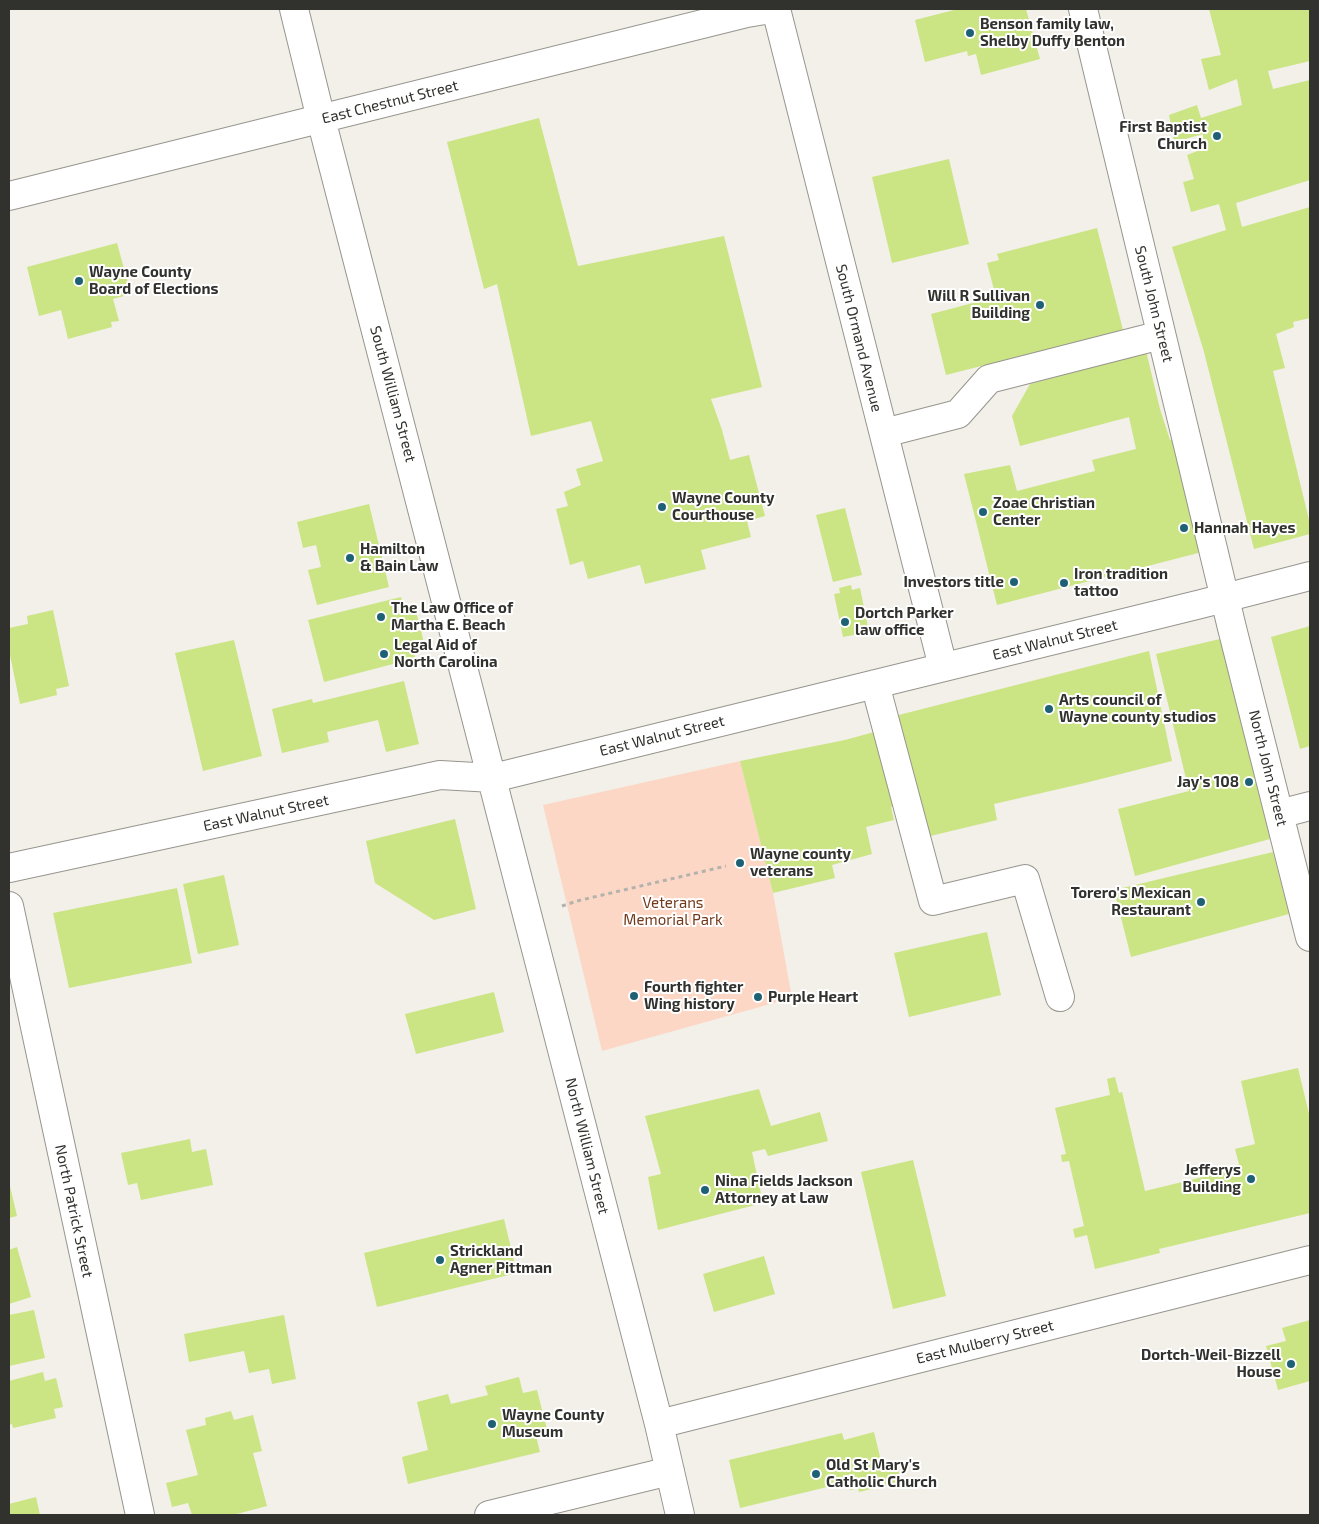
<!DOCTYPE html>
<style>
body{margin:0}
#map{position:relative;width:1319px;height:1524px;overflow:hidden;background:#f2f0e8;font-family:"Exo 2",sans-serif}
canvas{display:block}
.frame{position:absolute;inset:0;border:10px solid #31312e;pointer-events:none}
</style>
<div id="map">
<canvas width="1319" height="1524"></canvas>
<div class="frame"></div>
</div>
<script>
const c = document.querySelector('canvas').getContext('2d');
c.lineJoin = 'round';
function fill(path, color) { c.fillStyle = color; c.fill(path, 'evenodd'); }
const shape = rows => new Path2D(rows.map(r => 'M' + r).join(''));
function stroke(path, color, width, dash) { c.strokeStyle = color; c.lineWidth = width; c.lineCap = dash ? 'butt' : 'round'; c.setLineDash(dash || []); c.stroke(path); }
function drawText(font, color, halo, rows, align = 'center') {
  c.font = font + ' "Exo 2",sans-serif'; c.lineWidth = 4; c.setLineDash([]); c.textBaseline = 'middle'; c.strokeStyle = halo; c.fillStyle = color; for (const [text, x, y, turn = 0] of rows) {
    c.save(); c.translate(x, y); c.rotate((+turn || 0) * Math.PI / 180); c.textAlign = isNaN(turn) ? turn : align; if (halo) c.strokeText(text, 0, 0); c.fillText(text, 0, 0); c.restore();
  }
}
const green = shape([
 [740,761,773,893,792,998,602,1051,543,805]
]);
const building = shape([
 [958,9,1026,9,1040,59,981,75,976,54,968,56,967,51,925,62,915,20],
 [1209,9,1310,9,1310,61,1268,71,1273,89,1310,80,1310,180,1236,203,1242,227,1310,207,1310,318,1293,322,1294,327,1276,334,1285,368,1273,371,1310,524,1310,534,1254,549,1204,352,1172,247,1226,230,1219,204,1191,212,1183,182,1194,179,1187,155,1203,149,1203,134,1174,142,1169,115,1197,105,1201,118,1242,105,1237,79,1209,90,1201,59,1221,55],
 [539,118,578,266,724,236,762,387,711,399,722,430,730,460,749,455,765,516,747,521,751,537,701,550,706,569,645,584,640,565,588,579,583,561,570,565,556,509,568,506,564,492,581,485,576,469,603,461,591,421,531,436,497,284,484,289,447,142],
 [949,159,969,244,892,263,872,177],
 [1097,228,1123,330,946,375,931,314,996,297,987,263,999,260,997,254],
 [117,243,131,294,113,299,119,321,111,322,112,327,68,339,61,310,39,316,27,267],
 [1146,351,1160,409,1170,440,1175,439,1202,552,997,605,964,474,1010,465,1017,491,1095,471,1092,460,1136,449,1129,417,1020,446,1012,416,1030,384],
 [369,504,389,587,317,605,308,570,321,567,316,545,303,548,297,522],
 [845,508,862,575,833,582,816,515],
 [851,585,852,590,860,588,869,632,843,637,834,594,840,593,839,588],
 [401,597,403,606,414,604,419,623,408,625,410,633,421,630,425,649,414,652,416,662,393,667,393,664,324,682,308,620],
 [53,610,69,686,56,689,57,695,20,704,9,650,9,628,28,624,27,616],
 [1310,626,1310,746,1300,749,1271,637],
 [1220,639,1270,839,1135,876,1118,809,1189,791,1156,654],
 [234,640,262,756,203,771,175,653],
 [1149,651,1172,761,1085,783,994,804,997,820,922,838,895,716],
 [404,681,419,744,386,752,378,720,327,732,329,742,282,753,272,709,312,699,313,703],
 [885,729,904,803,891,807,894,820,866,827,872,854,832,865,835,878,773,893,740,761,845,740],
 [455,819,476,909,434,920,375,883,366,841],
 [1273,852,1289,914,1131,957,1114,890],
 [224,875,239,945,198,954,183,884],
 [177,888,192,963,69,988,53,913],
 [987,932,1001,995,909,1017,894,953],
 [494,992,504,1032,416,1054,405,1014],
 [1298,1068,1310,1118,1310,1213,1159,1249,1160,1253,1095,1269,1087,1235,1075,1238,1073,1229,1084,1226,1069,1161,1062,1162,1061,1155,1066,1154,1055,1108,1110,1095,1107,1079,1115,1077,1119,1093,1122,1092,1145,1191,1240,1168,1235,1149,1255,1144,1241,1081],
 [759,1089,771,1126,820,1112,828,1141,768,1156,765,1149,752,1152,763,1203,658,1230,648,1177,661,1174,645,1116],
 [190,1139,192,1152,206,1149,213,1185,141,1200,137,1183,128,1185,121,1153],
 [913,1160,946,1296,893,1309,861,1172],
 [9,1182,17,1216,9,1218],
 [504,1219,517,1273,377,1307,364,1253],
 [17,1247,31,1297,9,1304,9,1250],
 [764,1256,775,1294,714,1312,703,1274],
 [34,1310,45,1358,9,1366,9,1315],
 [284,1315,296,1379,272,1384,269,1369,249,1373,244,1351,189,1362,184,1334],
 [1310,1320,1310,1381,1278,1390,1266,1346,1286,1341,1282,1328],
 [43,1372,45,1381,56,1378,63,1407,54,1409,56,1418,13,1428,12,1424,9,1425,9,1381],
 [519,1377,523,1393,537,1390,548,1433,536,1436,540,1452,408,1484,402,1457,428,1450,417,1402,448,1394,451,1404,488,1395,485,1386],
 [231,1411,234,1420,253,1415,262,1451,253,1453,267,1506,233,1515,192,1515,188,1503,172,1507,166,1483,198,1475,186,1430,206,1425,205,1418],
 [874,1432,882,1465,897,1462,901,1482,859,1492,858,1488,850,1490,848,1482,740,1508,729,1460,842,1433,844,1440],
 [36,1497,40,1515,9,1515,9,1504]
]);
const path = shape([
 [562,906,577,901,726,866]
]);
const minor = shape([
 [294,9,321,119,659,1424,680,1515],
 [776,9,943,667],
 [1083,9,1232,628,1310,937],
 [9,196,747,13,771,9],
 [884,433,958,414,989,379,1161,335],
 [875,684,933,901,1025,879,1060,997],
 [1279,814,1310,806],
 [9,868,440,775,493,778,1201,604,1310,576],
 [9,906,140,1515],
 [659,1424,1310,1260],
 [489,1515,670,1471]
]);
const markers = [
 [970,33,5,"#1e6174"],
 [1217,136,5,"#1e6174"],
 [79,281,5,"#1e6174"],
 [1040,305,5,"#1e6174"],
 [662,507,5,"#1e6174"],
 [983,512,5,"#1e6174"],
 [1184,528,5,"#1e6174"],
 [350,558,5,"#1e6174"],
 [1014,582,5,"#1e6174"],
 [1064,583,5,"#1e6174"],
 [381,617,5,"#1e6174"],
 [845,622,5,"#1e6174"],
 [384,654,5,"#1e6174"],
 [1049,709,5,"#1e6174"],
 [1249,782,5,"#1e6174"],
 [740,863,5,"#1e6174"],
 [1201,902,5,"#1e6174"],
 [634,996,5,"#1e6174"],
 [758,997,5,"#1e6174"],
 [1251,1179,5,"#1e6174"],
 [705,1190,5,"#1e6174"],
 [440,1260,5,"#1e6174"],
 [1291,1364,5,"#1e6174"],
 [492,1424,5,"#1e6174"],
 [816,1474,5,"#1e6174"]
];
const poiNames = [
 ["Benson family law,",980,24],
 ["Shelby Duffy Benton",980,41],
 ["First Baptist",1207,127,"right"],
 ["Church",1207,144,"right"],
 ["Wayne County",89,272],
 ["Board of Elections",89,289],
 ["Will R Sullivan",1030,296,"right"],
 ["Building",1030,313,"right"],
 ["Wayne County",672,498],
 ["Courthouse",672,515],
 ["Zoae Christian",993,503],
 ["Center",993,520],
 ["Hannah Hayes",1194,528],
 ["Hamilton",360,549],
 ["& Bain Law",360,566],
 ["Iron tradition",1074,574],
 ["tattoo",1074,591],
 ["Investors title",1004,582,"right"],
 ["The Law Office of",391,608],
 ["Martha E. Beach",391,625],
 ["Dortch Parker",855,613],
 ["law office",855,630],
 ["Legal Aid of",394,645],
 ["North Carolina",394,662],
 ["Arts council of",1059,700],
 ["Wayne county studios",1059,717],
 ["Jay's 108",1239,782,"right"],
 ["Wayne county",750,854],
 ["veterans",750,871],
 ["Torero's Mexican",1191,893,"right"],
 ["Restaurant",1191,910,"right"],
 ["Fourth fighter",644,987],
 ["Wing history",644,1004],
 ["Purple Heart",768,997],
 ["Jefferys",1241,1170,"right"],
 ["Building",1241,1187,"right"],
 ["Nina Fields Jackson",715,1181],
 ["Attorney at Law",715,1198],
 ["Strickland",450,1251],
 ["Agner Pittman",450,1268],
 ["Dortch-Weil-Bizzell",1281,1355,"right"],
 ["House",1281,1372,"right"],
 ["Wayne County",502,1415],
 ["Museum",502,1432],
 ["Old St Mary's",826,1465],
 ["Catholic Church",826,1482]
];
const streetNames = [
 ["East Chestnut Street",390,102,-14],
 ["South John Street",1154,304,76],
 ["South Ormand Avenue",859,338,76],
 ["South William Street",393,394,75],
 ["East Walnut Street",1055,640,-14],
 ["East Walnut Street",662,736,-14],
 ["North John Street",1268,768,76],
 ["East Walnut Street",266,813,-12],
 ["North William Street",587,1146,76],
 ["North Patrick Street",74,1211,78],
 ["East Mulberry Street",985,1342,-14]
];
const parkNames = [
 ["Veterans",673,903],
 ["Memorial Park",673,920]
];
fill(green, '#fdd7c5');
fill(building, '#cbe484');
stroke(minor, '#97958e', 30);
stroke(path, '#b4b2ac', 3, [4, 4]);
stroke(minor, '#fff', 28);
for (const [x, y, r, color] of markers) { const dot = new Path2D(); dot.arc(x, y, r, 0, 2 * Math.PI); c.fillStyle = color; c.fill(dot); stroke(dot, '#fff', 2); }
drawText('bold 15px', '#31312e', '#fff', poiNames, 'left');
drawText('15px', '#31312e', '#fff', streetNames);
drawText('15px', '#72381a', '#fff', parkNames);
</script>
